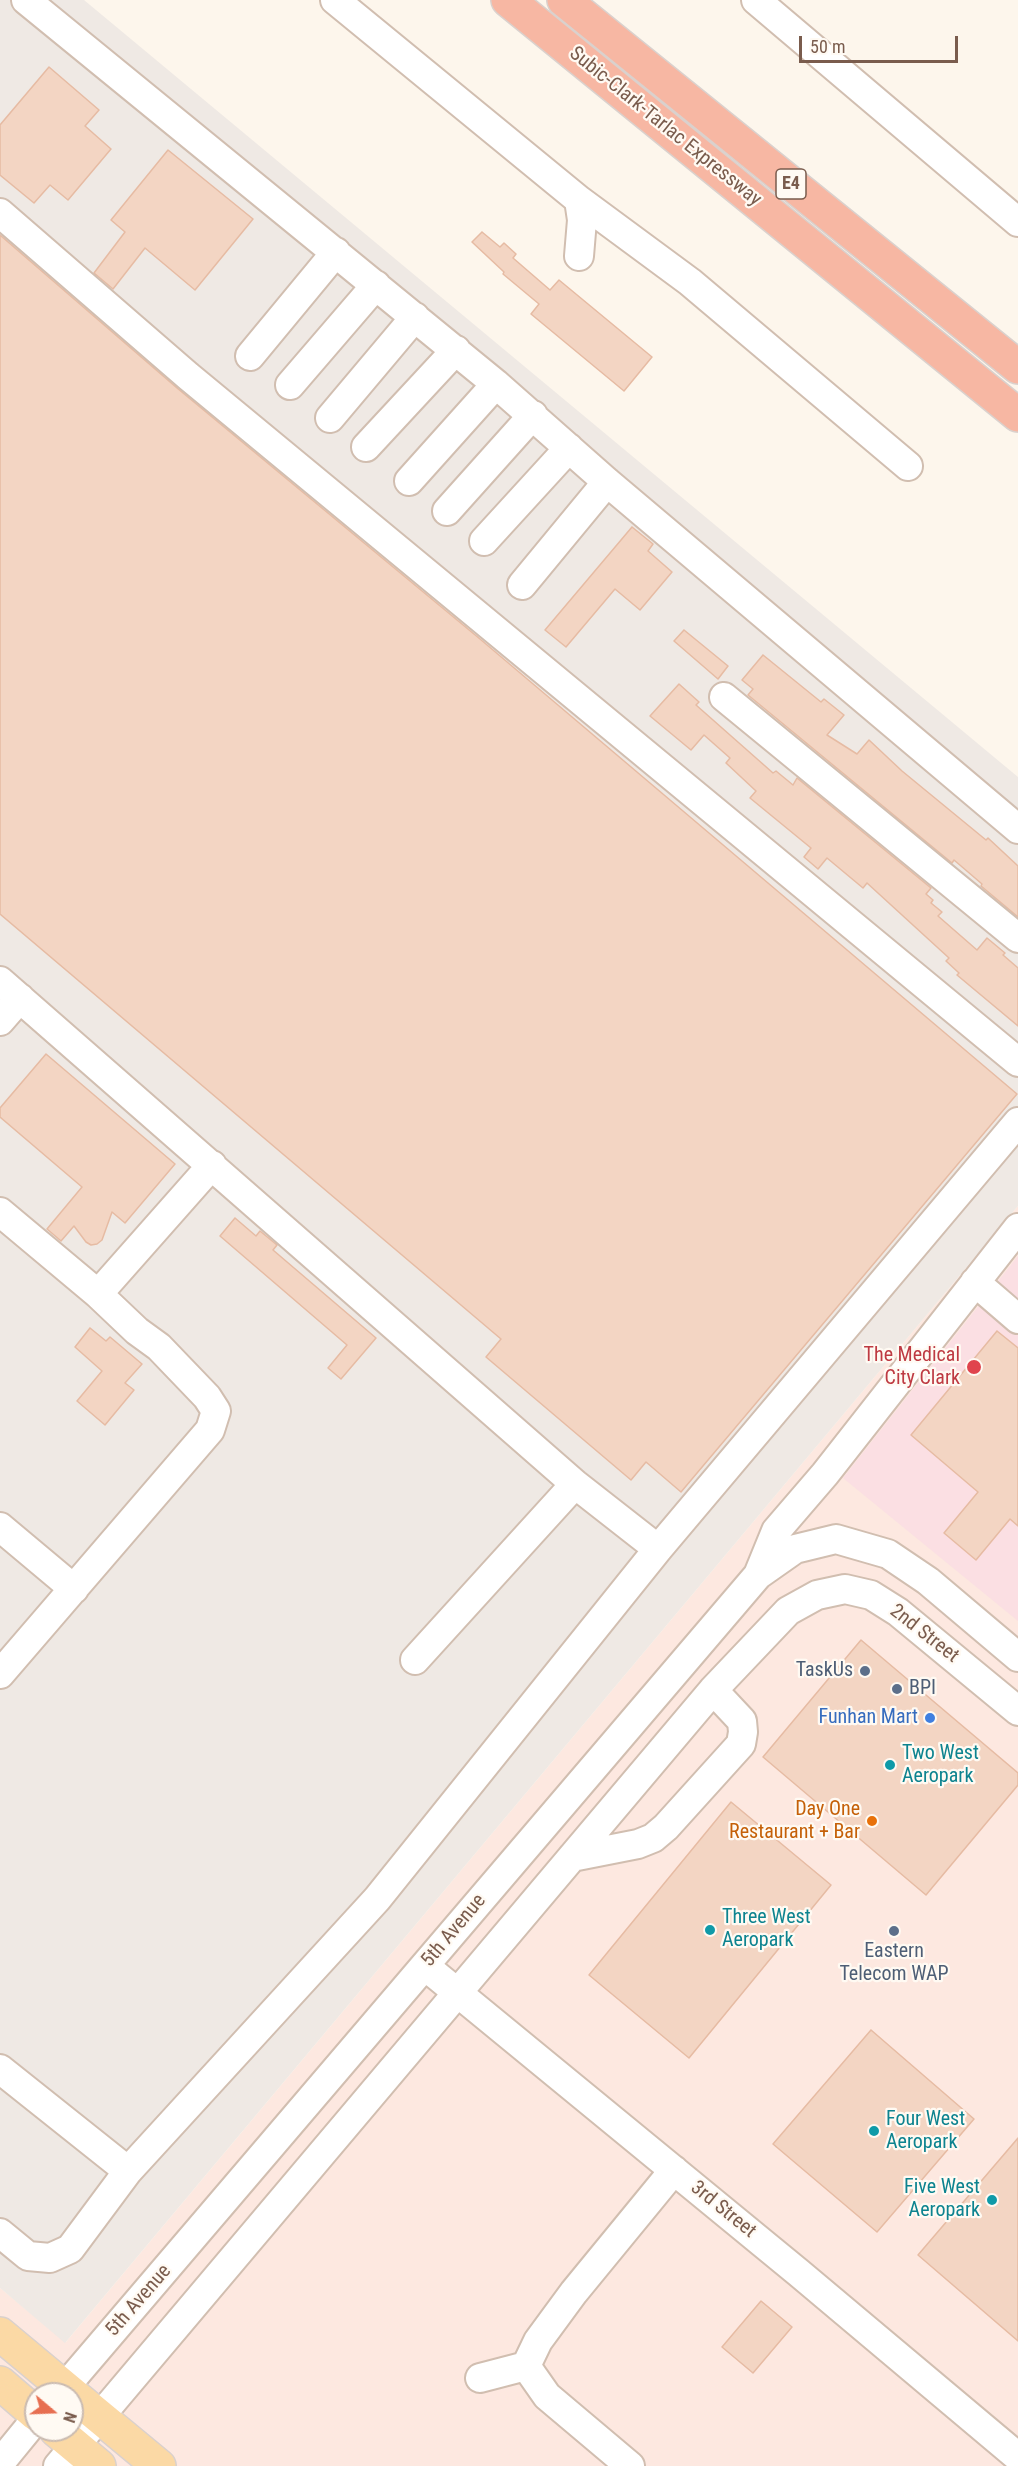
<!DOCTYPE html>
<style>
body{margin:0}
#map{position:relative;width:1018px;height:2466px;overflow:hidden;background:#fdf6ec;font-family:"Roboto Condensed",sans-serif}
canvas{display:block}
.north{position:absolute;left:24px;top:2382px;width:60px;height:60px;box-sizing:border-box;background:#fffaf3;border:2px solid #cabbb1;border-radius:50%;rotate:109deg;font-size:16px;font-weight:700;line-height:24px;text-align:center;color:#7a5c4d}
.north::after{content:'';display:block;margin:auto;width:21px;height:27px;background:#e76f51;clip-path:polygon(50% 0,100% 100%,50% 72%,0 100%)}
.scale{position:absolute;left:799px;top:36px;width:159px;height:27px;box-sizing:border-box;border:3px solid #7a5c4d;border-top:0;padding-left:8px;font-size:18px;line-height:21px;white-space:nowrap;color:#7a5c4d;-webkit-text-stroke:4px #fffaf3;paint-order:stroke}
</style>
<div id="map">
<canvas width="1018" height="2466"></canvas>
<div class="north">N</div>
<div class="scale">50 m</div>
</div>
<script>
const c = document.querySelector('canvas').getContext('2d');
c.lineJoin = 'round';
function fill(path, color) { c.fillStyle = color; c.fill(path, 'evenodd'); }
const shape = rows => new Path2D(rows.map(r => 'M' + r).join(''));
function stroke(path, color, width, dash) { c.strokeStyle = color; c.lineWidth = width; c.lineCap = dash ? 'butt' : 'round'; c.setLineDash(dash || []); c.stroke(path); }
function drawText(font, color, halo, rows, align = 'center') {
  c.font = font + ' "Roboto Condensed",sans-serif'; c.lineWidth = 4.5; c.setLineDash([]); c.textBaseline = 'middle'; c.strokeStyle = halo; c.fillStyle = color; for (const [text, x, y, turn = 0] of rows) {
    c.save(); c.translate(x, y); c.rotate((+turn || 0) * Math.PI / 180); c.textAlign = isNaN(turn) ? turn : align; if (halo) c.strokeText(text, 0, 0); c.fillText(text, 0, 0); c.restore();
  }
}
const commercial = shape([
 [1018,1206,1018,2466,0,2466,0,2288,66,2342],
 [36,2394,72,2394,72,2430,36,2430]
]);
const industrial = shape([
 [0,0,84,0,1018,777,1018,1206,65,2343,0,2288]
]);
const medical = shape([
 [1018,1256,1018,1621,843,1478]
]);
const building = shape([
 [49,67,99,110,85,126,111,149,68,200,50,185,34,203,0,175,0,125,49,67],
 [168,150,253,219,195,290,145,248,113,289,94,273,125,232,111,220,168,150],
 [482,232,500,247,504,243,516,254,513,258,550,290,559,280,652,357,624,391,531,314,539,304,503,274,504,272,472,242,482,232],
 [0,235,177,388,480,639,1017,1094,681,1492,646,1462,631,1480,486,1357,501,1339,0,914,0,235],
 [632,527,653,544,648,551,672,572,640,610,615,589,566,647,545,630,632,527],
 [684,630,728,666,718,679,674,641,684,630],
 [763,655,821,702,824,699,844,715,827,735,857,754,869,740,902,771,986,840,988,838,1018,866,1018,917,981,886,982,884,954,860,952,863,748,695,753,689,742,680,763,655],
 [679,684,699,702,696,705,773,773,776,771,793,785,797,778,931,888,926,894,933,900,931,903,942,912,938,916,977,950,987,938,1005,953,1003,955,1018,968,1018,1026,957,975,959,973,946,961,949,958,867,883,863,888,827,858,818,869,804,857,811,848,750,798,756,791,726,763,730,758,704,735,691,750,650,716,679,684],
 [46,1054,175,1164,125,1223,112,1212,102,1240,97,1244,91,1245,86,1242,74,1226,61,1241,47,1229,82,1187,0,1117,0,1108,46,1054],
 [235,1218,256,1236,260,1231,277,1245,273,1250,376,1338,341,1379,328,1368,347,1345,220,1236,235,1218],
 [90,1328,106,1341,110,1337,142,1364,125,1383,134,1390,105,1425,77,1401,102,1371,75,1347,90,1328],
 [997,1331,1018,1348,1018,1526,1010,1519,976,1560,944,1533,978,1492,911,1435,997,1331],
 [861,1640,1018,1773,1018,1785,926,1895,763,1757,861,1640],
 [731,1802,831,1885,689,2058,589,1975,731,1802],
 [871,2030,974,2119,877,2232,773,2144,871,2030],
 [1018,2138,1018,2341,918,2255,1018,2138],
 [761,2301,792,2327,753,2373,722,2347,761,2301]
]);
const minor = shape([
 [26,0,496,384,607,482,1018,829],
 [335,0,579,200,690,282,908,466],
 [756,0,1018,222],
 [0,213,188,376,1018,1062],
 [579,256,582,220,579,200],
 [250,356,336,252],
 [290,385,376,285],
 [330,418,415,317],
 [366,447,456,350],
 [409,481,496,384],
 [447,511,533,415],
 [484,541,569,448],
 [522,585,607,482],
 [724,697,1018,938],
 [0,981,575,1484,658,1549],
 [0,1021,20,998],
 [0,1212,98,1294,212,1165],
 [975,1282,1018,1319],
 [0,1527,74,1589],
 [758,1575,776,1531,825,1474,1018,1228],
 [415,1660,575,1484],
 [0,1674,210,1430,216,1411,207,1397,159,1347,137,1331,98,1294],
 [572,1857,638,1844,653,1838,666,1827,741,1744,743,1732,742,1721,713,1690],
 [425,1966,799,2273,1018,2457],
 [0,2069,128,2171],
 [0,2233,28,2256,50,2258,70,2249,128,2171,377,1899,658,1549,1018,1122],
 [526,2366,538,2341,574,2292,674,2170],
 [526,2366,547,2396,630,2466],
 [480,2378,526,2366],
 [59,2394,758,1575,795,1549,836,1539,888,1554,928,1581,1018,1657],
 [0,2463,36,2419],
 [58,2466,713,1690,788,1611,817,1595,845,1589,871,1595,898,1612,1018,1711]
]);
const major = shape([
 [0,2334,72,2394],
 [0,2383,36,2414],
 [72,2394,159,2466],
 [56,2430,99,2466]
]);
const highway = shape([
 [508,0,1018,415],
 [564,0,1018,367]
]);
const markers = [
 [974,1367,8,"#e0444e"],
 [865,1671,6,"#5c6f8a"],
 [897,1689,6,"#5c6f8a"],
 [930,1718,6,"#3f7fe0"],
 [890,1765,6,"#0f9aa8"],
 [872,1821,6,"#e8710a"],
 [710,1930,6,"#0f9aa8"],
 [894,1931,6,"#5c6f8a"],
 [874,2131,6,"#0f9aa8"],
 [992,2200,6,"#0f9aa8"]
];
const shields = [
 [791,184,30]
];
const shieldNames = [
 ["E4",791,184]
];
const streetNames = [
 ["Subic-Clark-Tarlac Expressway",665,127,39],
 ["2nd Street",924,1634,38],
 ["5th Avenue",454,1931,-50],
 ["3rd Street",723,2210,39],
 ["5th Avenue",139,2301,-49]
];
const healthNames = [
 ["The Medical",960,1356],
 ["City Clark",960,1379]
];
const serviceNames = [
 ["TaskUs",853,1671],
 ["BPI",909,1689,"left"],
 ["Eastern",894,1952,"center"],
 ["Telecom WAP",894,1975,"center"]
];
const shopNames = [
 ["Funhan Mart",918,1718]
];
const cultureNames = [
 ["Two West",902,1754],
 ["Aeropark",902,1777],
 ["Three West",722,1918],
 ["Aeropark",722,1941],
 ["Four West",886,2120],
 ["Aeropark",886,2143],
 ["Five West",980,2188,"right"],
 ["Aeropark",980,2211,"right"]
];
const foodNames = [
 ["Day One",860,1810],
 ["Restaurant + Bar",860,1833]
];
fill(commercial, '#fde8e0');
fill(industrial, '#efe9e4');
fill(medical, '#fbdfe3');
fill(building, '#f3d5c3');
stroke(building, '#e6bba3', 1.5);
stroke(minor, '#d1beb0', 32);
stroke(major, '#dad1cd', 36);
stroke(highway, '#dad1cd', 36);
stroke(minor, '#fff', 28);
stroke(major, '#fbd9a5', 33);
stroke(highway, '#f7b7a3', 33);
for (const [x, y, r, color] of markers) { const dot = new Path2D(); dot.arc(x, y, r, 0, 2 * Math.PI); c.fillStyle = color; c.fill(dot); stroke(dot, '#fffaf3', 2); }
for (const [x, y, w] of shields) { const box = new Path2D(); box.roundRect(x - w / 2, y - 15, w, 30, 4.5); c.fillStyle = '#fffaf3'; c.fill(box); stroke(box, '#7a5c4d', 1.5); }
drawText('bold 18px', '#7a5c4d', null, shieldNames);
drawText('20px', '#7a5c4d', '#fffaf3', streetNames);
drawText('20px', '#be3a42', '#fffaf3', healthNames, 'right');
drawText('20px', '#4e5e75', '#fffaf3', serviceNames, 'right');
drawText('20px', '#366cbe', '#fffaf3', shopNames, 'right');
drawText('20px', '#0d838f', '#fffaf3', cultureNames, 'left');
drawText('20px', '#c56008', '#fffaf3', foodNames, 'right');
</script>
